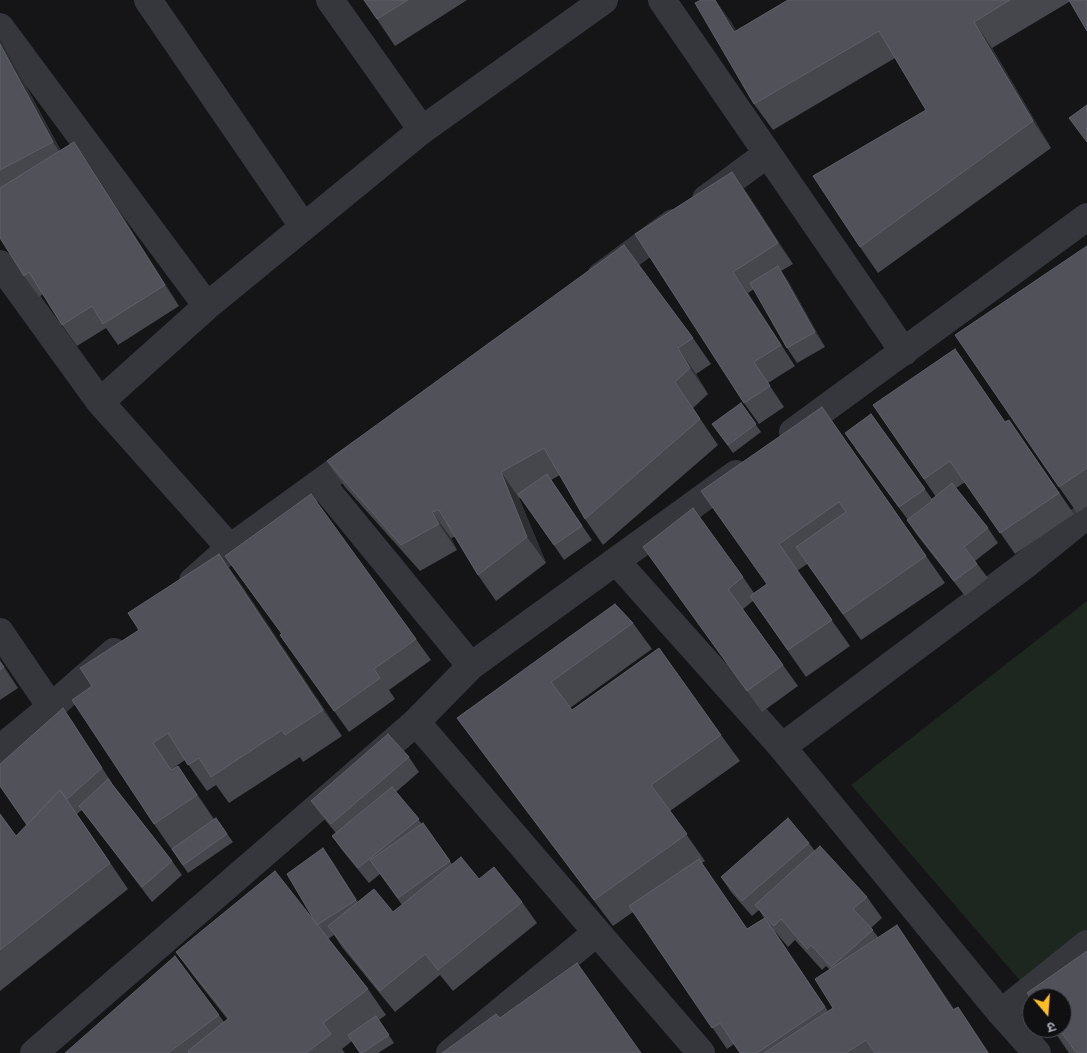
<!DOCTYPE html>
<meta charset="utf-8">
<style>
body{margin:0}
#map{position:relative;width:1087px;height:1053px;overflow:hidden;background:#151518;font-family:"Fira Sans","Noto Sans Devanagari",sans-serif}
canvas{display:block}
.north{position:absolute;left:1022px;top:988px;width:50px;height:50px;box-sizing:border-box;background:#101013;border:1px solid #4c4e55;border-radius:50%;rotate:162deg;font-size:14px;font-weight:700;line-height:20px;text-align:center;color:#a7abb8}
.north::after{content:'';display:block;margin:auto;width:18px;height:22px;background:#fdbd28;clip-path:polygon(50% 0,100% 100%,50% 72%,0 100%)}
</style>
<div id="map">
<canvas width="1087" height="1053"></canvas>
<div class="north">उ</div>
</div>
<script>
const c = document.querySelector('canvas').getContext('2d');
c.lineJoin = 'round';
function fill(path, color) { c.fillStyle = color; c.fill(path, 'evenodd'); }
const shape = rows => new Path2D(rows.map(r => 'M' + r).join(''));
function stroke(path, color, width, dash) { c.strokeStyle = color; c.lineWidth = width; c.lineCap = dash ? 'butt' : 'round'; c.setLineDash(dash || []); c.stroke(path); }
const green = shape([
 [1087,601,1087,961,1035,998,851,785]
]);
const minor = shape([
 [148,0,303,226],
 [330,0,422,130],
 [662,0,904,352],
 [0,27,207,306],
 [706,199,767,154],
 [0,264,100,402,230,548],
 [601,276,673,223],
 [100,402,207,306,422,130,604,0],
 [793,432,1087,217],
 [321,483,471,666],
 [616,561,782,747,1001,1013,1037,1053],
 [193,581,230,548,365,450],
 [0,632,51,707],
 [416,722,701,1053],
 [782,747,1025,565,1087,515],
 [0,749,51,707,114,652],
 [1001,1013,1087,944],
 [34,1053,416,722,471,666,736,474],
 [450,1053,596,933]
]);
const wall = shape([
 [364,0,467,0,395,46],
 [788,0,1087,0,1069,2,992,48,1051,148,878,273,860,247,926,110,895,58,773,130,754,104,730,20,736,31],
 [0,38,61,151,74,142,89,163,179,306,118,345,106,328,77,346,62,325,43,294,39,297,24,276,0,238],
 [732,172,747,193,793,264,781,271,788,281,825,347,797,363,787,348,754,289,748,293,795,366,768,383,784,407,759,424,744,403,635,234],
 [1087,246,1087,506,1077,513,1059,487],
 [693,338,711,364,696,374,708,394,693,408,718,445,603,545,585,519,560,475,551,480,592,540,564,560,521,497,519,498,546,563,496,601,478,575,455,537,451,538,457,550,420,571,345,487,327,461],
 [741,403,761,432,733,453,717,431],
 [873,405,1005,422,1009,420,1074,514,1015,554,965,482,956,488,988,528,998,543,975,561,988,578,965,596,917,535,907,520,908,520,855,448,871,414,932,499,936,497],
 [822,407,945,583,861,640,807,564,797,571,850,646,806,677,753,601,743,609,798,686,762,712,643,547,743,577,754,593,767,584],
 [225,556,416,639,431,660,389,690,395,699,349,732,280,635,282,634],
 [238,580,342,736,303,762,300,757,229,803,216,785,207,791,185,760,172,769,172,770,178,766,214,819,216,818,233,842,188,873,154,824,92,686],
 [633,623,652,649,570,708,572,710,721,735,740,761,670,811,705,861,702,863,747,929,764,918,759,910,752,916,731,892,721,877,809,843,815,851,867,897,882,918,871,928,878,937,915,951,954,1009,958,1007,989,1053,740,1053,734,1044,727,1049,633,912,613,926,476,744,457,718],
 [774,930,788,947,795,940,822,970,826,966,829,969,833,1008,828,1011],
 [0,660,18,688,0,700],
 [63,708,112,783,112,784,172,861,182,875,152,902,82,810,77,814,128,889,0,991,0,814,16,836,27,825],
 [409,757,419,772,396,792,422,824,423,823,452,864,522,902,537,923,453,991,440,975,395,1012,342,947,334,935,328,939,368,989,386,1015,379,1020,394,1043,378,1053,360,1053,352,1041,342,1049,345,1053,65,1053,219,1015,224,1022,228,1020,195,978,176,952,316,924,323,848,358,902,393,912,402,905,380,874,369,883,342,850,332,836,336,833,321,815,311,801],
 [1087,951,1087,1053,1069,1053,1052,1028]
]);
const shadedWall = shape([
 [715,0,730,20,752,58,734,32],
 [974,22,992,48,1051,148,1033,121],
 [0,38,67,163,53,142,0,44],
 [74,142,89,163,179,306,165,285],
 [732,172,747,193,793,264,778,243],
 [778,266,788,281,825,347,815,332],
 [733,272,748,293,795,366,781,345],
 [678,348,696,374,708,394,690,368],
 [675,382,693,408,718,445,700,419],
 [501,472,519,498,546,563,527,537],
 [432,512,451,538,457,550,439,524],
 [219,554,238,580,342,736,323,710],
 [0,660,18,688,0,662],
 [63,708,73,722,112,783,102,768],
 [178,766,196,792,216,822,197,795],
 [323,848,333,862,366,914,356,900],
 [897,925,915,951,971,1036,953,1010],
 [958,1007,976,1033,989,1053,988,1053]
]);
const building = shape([
 [364,0,408,0,377,19,364,0],
 [701,0,715,0,734,32,788,0,1010,0,974,22,1033,121,860,247,813,176,926,110,879,31,754,104,695,3,701,0],
 [1069,0,1087,0,1087,31,1069,0],
 [0,44,53,142,0,170,0,44],
 [1087,105,1087,142,1069,118,1087,105],
 [74,142,165,285,103,324,92,306,62,325,29,272,24,276,0,238,0,188,74,142],
 [732,172,778,243,733,272,781,345,754,362,770,386,744,403,635,234,732,172],
 [624,245,693,338,678,348,690,368,675,382,700,419,585,519,544,448,501,472,527,537,478,575,439,510,432,512,439,524,401,545,327,461,624,245],
 [1087,246,1087,468,1059,487,955,335,1087,246],
 [778,266,815,332,787,348,750,283,778,266],
 [955,349,1005,422,1009,420,1059,493,1000,533,950,461,924,479,873,405,955,349],
 [741,403,756,424,728,445,712,424,741,403],
 [822,407,926,556,843,614,796,547,846,512,839,502,779,544,832,620,788,650,750,596,767,584,701,491,822,407],
 [871,414,925,489,899,507,845,433,871,414],
 [547,474,582,526,554,545,518,494,547,474],
 [952,483,988,528,964,547,977,564,954,581,907,520,932,501,931,500,952,483],
 [311,494,416,639,374,669,380,678,334,711,280,635,282,634,225,556,311,494],
 [693,508,743,577,728,589,783,665,747,691,643,547,693,508],
 [219,554,323,710,285,735,282,730,211,777,199,758,188,765,168,733,153,743,171,770,178,766,197,795,154,824,72,700,92,686,80,668,139,630,128,613,219,554],
 [615,604,633,623,551,682,572,710,659,648,721,735,651,785,687,834,594,900,457,718,615,604],
 [0,662,4,667,0,670,0,662],
 [63,708,102,768,67,799,60,790,27,825,0,786,0,764,63,708],
 [388,734,409,757,331,824,311,801,388,734],
 [108,779,172,861,142,887,79,806,108,779],
 [392,787,419,819,358,868,332,836,392,787],
 [60,790,110,863,0,950,0,814,16,836,60,790],
 [216,818,227,834,183,865,172,849,216,818],
 [788,818,809,843,742,901,721,877,788,818],
 [423,823,450,861,398,898,370,860,423,823],
 [820,846,867,897,853,909,873,930,831,967,811,945,807,949,781,919,774,926,755,905,820,846],
 [323,848,356,900,317,925,287,874,323,848],
 [461,857,479,879,494,867,522,902,438,970,425,954,380,991,328,926,374,889,393,912,461,857],
 [699,859,747,929,765,918,825,1007,757,1053,740,1053,720,1023,712,1028,629,906,699,859],
 [275,871,368,989,323,1023,331,1034,306,1053,189,1053,188,1051,229,1018,176,952,275,871],
 [897,925,953,1010,958,1007,988,1053,875,1053,866,1040,846,1053,764,1053,833,1008,815,979,897,925],
 [1087,951,1087,1053,1078,1053,1075,1051,1060,1030,1055,1033,1052,1028,1062,1028,1062,998,1032,998,1032,1000,1027,993,1087,951],
 [175,956,219,1015,168,1053,65,1053,175,956],
 [577,963,641,1053,442,1053,496,1014,500,1018,577,963],
 [376,1016,389,1035,362,1053,360,1053,348,1035,376,1016]
]);
fill(green, '#1d261f');
stroke(minor, '#36373d', 28);
fill(wall, '#46474d');
fill(shadedWall, '#2e2f33');
fill(building, '#515259');
stroke(building, '#5e6068', 1);
</script>
